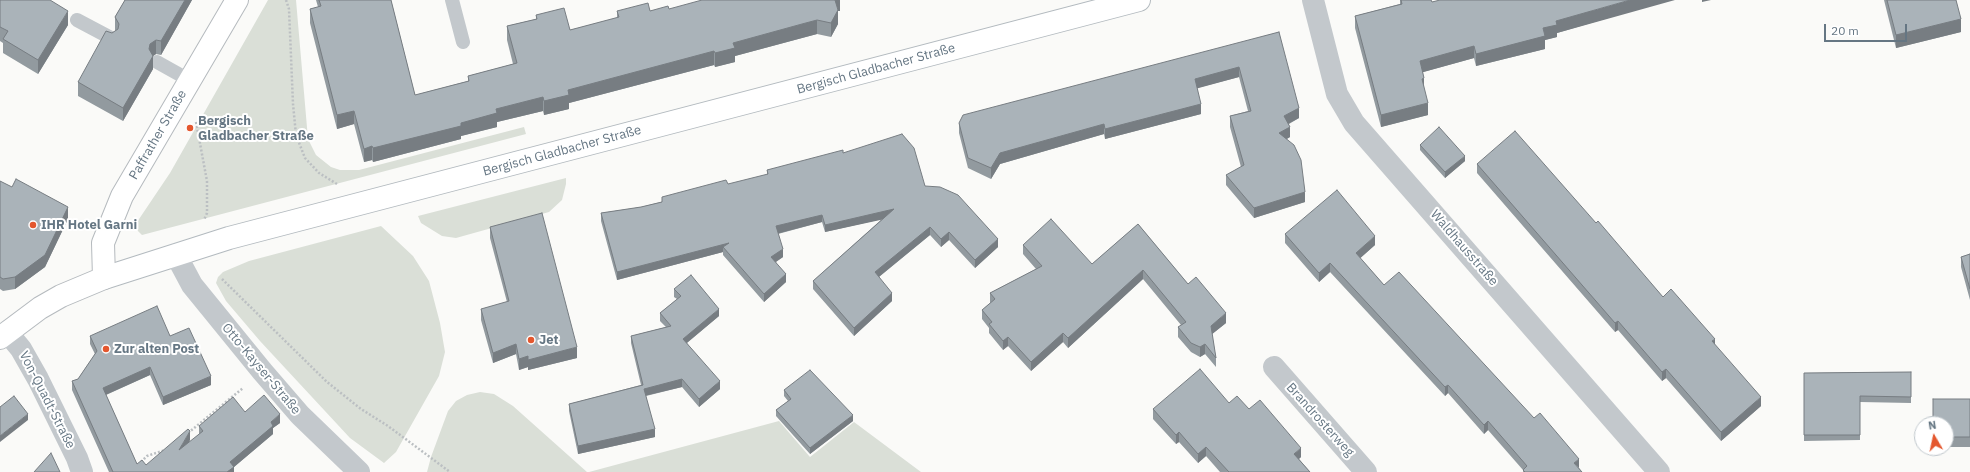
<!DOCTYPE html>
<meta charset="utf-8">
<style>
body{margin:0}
#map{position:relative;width:1970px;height:472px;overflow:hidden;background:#fafaf8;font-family:"IBM Plex Sans",sans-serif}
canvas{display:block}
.north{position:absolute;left:1914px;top:416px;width:40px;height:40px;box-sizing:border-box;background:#fff;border:1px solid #c1c8cd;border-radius:50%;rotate:351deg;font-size:11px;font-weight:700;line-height:16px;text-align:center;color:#657683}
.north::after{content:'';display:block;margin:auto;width:14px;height:18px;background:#e4572e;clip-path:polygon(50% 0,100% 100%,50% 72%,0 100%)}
.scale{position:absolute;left:1824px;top:24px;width:83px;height:18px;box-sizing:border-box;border:2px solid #657683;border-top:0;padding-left:5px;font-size:12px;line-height:14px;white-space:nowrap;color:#657683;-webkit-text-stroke:3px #fff;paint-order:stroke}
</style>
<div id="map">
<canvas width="1970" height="472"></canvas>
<div class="north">N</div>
<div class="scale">20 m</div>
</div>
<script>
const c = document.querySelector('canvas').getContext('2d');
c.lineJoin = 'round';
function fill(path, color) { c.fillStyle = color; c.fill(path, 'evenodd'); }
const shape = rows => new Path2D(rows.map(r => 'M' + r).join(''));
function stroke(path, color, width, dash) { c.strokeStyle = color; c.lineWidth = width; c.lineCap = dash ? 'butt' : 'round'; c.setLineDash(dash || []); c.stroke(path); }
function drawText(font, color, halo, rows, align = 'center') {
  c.font = font + ' "IBM Plex Sans",sans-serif'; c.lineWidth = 4; c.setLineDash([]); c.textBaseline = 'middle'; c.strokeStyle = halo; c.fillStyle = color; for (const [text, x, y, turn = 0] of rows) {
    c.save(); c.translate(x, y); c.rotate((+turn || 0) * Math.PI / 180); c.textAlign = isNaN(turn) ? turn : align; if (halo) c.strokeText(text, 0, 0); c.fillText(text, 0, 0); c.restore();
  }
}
const green = shape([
 [268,0,296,0,308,139,316,155,331,167,340,170,359,170,524,127,526,134,142,235,136,229,135,225,170,173],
 [566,178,566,184,562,200,549,212,456,238,442,236,421,223,418,216],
 [381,226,413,256,429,281,440,323,445,352,439,376,396,452,384,463,350,438,260,341,226,301,216,283,218,277,223,272,249,261],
 [480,392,494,394,513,406,587,472,427,472,431,457,448,411,456,401,467,395],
 [779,421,810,457,854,422,921,472,589,472]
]);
const path = shape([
 [286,0,289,9,293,104,296,135,305,158,319,173,337,184],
 [196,122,207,181,207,213,204,220],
 [222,279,327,382,361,409,388,426,450,472],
 [188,433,243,388],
 [141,462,147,456,165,450]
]);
const service = shape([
 [452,0,463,42],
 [77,20,111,38],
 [157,62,191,81]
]);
const minor = shape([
 [1313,0,1337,94,1354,123,1659,472],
 [176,255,192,285,262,371,300,415,359,472],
 [7,332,21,349,38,379,77,458,82,472],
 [1274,367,1366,472]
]);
const secondary = shape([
 [104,278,229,238,1139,0]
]);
const primary = shape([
 [0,338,40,308,61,296,104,278,103,243,122,196,237,0]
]);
const wall = shape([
 [0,0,68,25,38,74,3,53,3,43,0,41],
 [125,0,192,0,161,55,156,54,153,56,153,69,123,121,78,96,78,82,112,33,115,31,115,17],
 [316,0,391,0,415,95,468,81,468,76,513,64,507,40,507,26,536,19,536,15,570,30,617,18,617,11,650,11,669,9,840,0,840,11,838,11,838,24,831,37,817,34,802,38,735,56,735,62,715,67,714,65,569,103,569,109,544,115,543,111,497,122,497,127,461,136,461,139,373,162,372,160,364,162,354,124,337,129,310,23,310,9,318,7],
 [1400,0,1431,0,1432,2,1625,13,1557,33,1557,37,1545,40,1545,49,1476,66,1474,58,1423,72,1424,88,1428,115,1381,127,1355,28,1355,16,1400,4],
 [1884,0,1956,0,1961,32,1896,48],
 [1279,32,1299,118,1289,124,1290,137,1287,139,1305,202,1254,218,1226,185,1226,175,1241,167,1230,127,1230,116,1248,111,1239,77,1197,88,1201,114,1105,139,1104,134,1000,164,991,179,968,168,959,133,959,123],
 [1420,145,1465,161,1445,178,1420,150],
 [843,153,925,186,998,247,975,268,949,240,941,247,930,235,879,277,892,301,854,336,813,289,813,281,882,219,825,232,822,222,778,234,783,257,776,262,786,282,764,302,723,255,723,252,617,280,601,221,601,213,641,207,767,175,767,170],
 [1477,164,1596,223,1663,297,1715,345,1761,406,1721,441,1666,378,1662,381,1618,330,1615,332,1477,173],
 [0,181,68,219,45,267,15,289,3,291,0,289],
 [1138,224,1188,284,1226,323,1212,334,1216,358,1216,367,1205,354,1200,357,1191,352,1178,337,1178,327,1181,325,1143,279,1068,348,1063,342,1031,371,1008,346,1003,350,989,333,989,328,982,319,982,310,990,303,990,293,1036,269,1023,254,1023,245,1092,264],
 [490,227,577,358,528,370,528,367,519,370,516,354,493,363,481,320,481,309,507,302,490,238],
 [1285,234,1375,245,1360,258,1384,285,1579,468,1582,472,1523,472,1523,470,1488,430,1484,434,1448,393,1445,396,1330,272,1319,282,1285,243],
 [1970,254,1970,300,1961,267,1961,257],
 [674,289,719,316,687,343,720,389,699,407,682,387,646,396,655,437,578,454,569,411,569,404,641,385,631,343,631,336,666,327,660,321,660,313,677,299,674,297],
 [90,336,170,336,211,385,163,405,150,375,106,395,137,464,146,465,190,440,189,443,199,434,199,426,245,412,280,423,273,428,273,434,234,467,234,472,109,472,72,390,72,381,78,379,95,354,90,344],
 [1911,372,1911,403,1860,402,1860,440,1804,441,1804,373],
 [784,390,853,421,810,454,776,416,776,410,788,401,784,396],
 [1970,399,1970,447,1946,447,1946,424],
 [1229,403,1249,409,1301,457,1299,459,1310,472,1220,472,1206,456,1198,463,1179,442,1176,444,1153,419,1153,409]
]);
const shadedWall = shape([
 [185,0,192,0,161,55,161,41],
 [834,0,840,0,840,11,838,11,838,24,831,37,831,23],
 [1630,0,1675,0,1557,33,1557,37,1545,40,1545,49,1476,66,1476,54,1543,28,1556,21],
 [1702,0,1711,0,1702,2],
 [68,11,68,25,38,74,38,60],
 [1961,19,1961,32,1896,48,1896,35],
 [817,20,817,34,735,56,735,62,715,67,715,53,733,43],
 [156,40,156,54,150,58,149,49,150,44],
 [1474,46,1474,58,1420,73,1420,61],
 [714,51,714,65,569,103,569,109,544,115,544,101,568,90],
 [153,56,153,69,123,121,123,108],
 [1239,67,1239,77,1195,89,1195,79],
 [1424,78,1424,90,1422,79],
 [543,97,543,111,497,122,497,127,461,136,461,139,373,162,373,148,496,109],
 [1428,103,1428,115,1381,127,1381,115],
 [1201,104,1201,114,1105,139,1105,129],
 [1299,108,1299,118,1284,126,1284,116],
 [354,111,354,124,337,129,337,115],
 [1104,124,1104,134,1000,164,991,179,991,168,1000,153],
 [1290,127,1290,137,1279,143,1279,133],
 [372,146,372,160,364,162,364,149],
 [1465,156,1465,161,1445,178,1445,172],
 [1305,192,1305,202,1254,218,1254,208],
 [68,207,68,219,45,267,15,289,15,277],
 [894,209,894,217,825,232,825,225],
 [822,215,822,222,776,234,776,226],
 [930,227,930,235,875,280,875,272],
 [949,232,949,240,941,247,941,239],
 [1375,236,1375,245,1356,262,1356,253],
 [998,239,998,247,975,268,975,260],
 [729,243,723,247,723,252,617,280,617,272],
 [783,249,783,257,771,265,771,257],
 [1330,263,1330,272,1319,282,1319,273],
 [1143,270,1143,279,1068,348,1068,338],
 [786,274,786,282,764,302,764,294],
 [892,293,892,301,854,336,854,328],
 [719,309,719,316,683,346,683,339],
 [1226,313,1226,323,1211,335,1211,326],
 [1618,321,1618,330,1615,332,1615,323],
 [1063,333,1063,342,1031,371,1031,362],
 [1008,337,1008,346,1003,350,1003,341],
 [1715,339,1715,348,1712,341],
 [516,344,516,354,493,363,493,353],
 [1205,344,1205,354,1200,357,1200,347],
 [577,347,577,358,528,370,528,360],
 [528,356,528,367,519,370,519,359],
 [150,367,150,375,103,396,103,388],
 [1666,369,1666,378,1662,381,1662,372],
 [211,376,211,385,163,405,163,397],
 [682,379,682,387,644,396,644,389],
 [720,381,720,389,699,407,699,399],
 [1448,385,1448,393,1445,396,1445,387],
 [1761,397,1761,406,1721,441,1721,432],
 [28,414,28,420,0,442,0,436],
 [280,414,280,423,273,428,273,434,234,467,234,472,227,472,230,462,271,422],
 [853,415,853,421,810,454,810,448],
 [1488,421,1488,430,1484,434,1484,425],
 [655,429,655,437,578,454,578,446],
 [190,431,190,440,179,459,179,450],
 [1179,432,1179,442,1176,444,1176,435],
 [1206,447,1206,456,1198,463,1198,454],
 [1301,448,1301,457,1294,463,1294,454],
 [1579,459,1579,468,1574,463]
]);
const building = shape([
 [0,0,50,0,68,11,38,60,3,39,8,31,0,27,0,0],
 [125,0,185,0,161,41,156,40,150,44,149,49,153,56,123,108,78,82,106,31,112,33,118,29,119,24,115,17,125,0],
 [319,0,391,0,415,95,469,81,468,76,517,63,507,26,537,19,536,15,564,8,570,30,619,17,617,11,648,3,650,11,668,6,669,9,702,0,835,0,838,10,831,23,817,20,802,24,733,43,735,48,715,53,714,51,568,90,569,95,544,101,543,97,496,109,497,113,461,123,461,126,373,148,372,146,364,149,354,111,337,115,310,9,321,6,319,0],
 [1401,0,1431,0,1432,2,1440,0,1630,0,1556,21,1557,25,1543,28,1545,36,1476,54,1474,46,1420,61,1424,78,1422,79,1428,103,1381,115,1355,16,1402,4,1401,0],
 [1887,0,1956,0,1961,19,1896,35,1887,0],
 [1279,32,1299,108,1284,116,1290,127,1279,133,1294,145,1301,160,1305,192,1254,208,1226,175,1244,165,1230,116,1251,111,1239,67,1195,79,1201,104,1105,129,1104,124,1000,153,991,168,968,158,959,123,963,115,1279,32],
 [1439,127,1465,156,1445,172,1420,145,1439,127],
 [1515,131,1596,223,1598,221,1663,297,1671,289,1715,339,1712,341,1761,397,1721,432,1666,369,1662,372,1618,321,1615,323,1477,164,1515,131],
 [902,134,914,148,925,186,940,187,958,195,998,239,975,260,949,232,941,239,930,227,875,272,892,293,854,328,813,281,894,209,825,225,822,215,776,226,783,249,771,257,786,274,764,294,723,247,729,243,617,272,601,213,641,207,662,202,662,197,726,180,728,184,768,174,767,170,843,150,843,153,902,134],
 [16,179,68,207,45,255,15,277,3,279,0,277,0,181,12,187,16,179],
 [1337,190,1375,236,1356,253,1384,285,1399,272,1534,418,1540,413,1579,459,1574,463,1582,472,1525,472,1523,470,1527,466,1488,421,1484,425,1448,385,1445,387,1330,263,1319,273,1285,234,1337,190],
 [542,213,577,347,528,360,528,356,519,359,516,344,493,353,481,309,509,301,490,227,542,213],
 [1051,219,1092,264,1138,224,1188,284,1196,277,1226,313,1211,326,1216,358,1205,344,1200,347,1191,343,1178,327,1186,322,1143,270,1068,338,1063,333,1031,362,1008,337,1003,341,989,324,992,322,982,310,995,299,990,293,1042,266,1023,245,1051,219],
 [1970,254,1970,289,1961,257,1970,254],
 [691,275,719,309,683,339,720,381,699,399,682,379,644,389,655,429,578,446,569,404,643,385,631,336,671,326,660,313,681,296,674,289,691,275],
 [157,306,170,336,189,328,211,376,163,397,150,367,103,388,137,464,142,460,146,465,188,429,190,431,179,450,203,431,199,426,233,397,245,412,264,395,280,414,271,422,273,426,230,462,234,467,227,472,113,472,72,381,78,379,97,351,90,336,157,306],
 [1200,369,1229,403,1237,396,1249,409,1260,400,1301,448,1294,454,1310,472,1229,472,1206,447,1198,454,1179,432,1176,435,1153,409,1200,369],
 [810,370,853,415,810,448,776,410,791,399,784,390,810,370],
 [1911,372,1911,397,1860,396,1860,435,1804,435,1804,373,1911,372],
 [14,396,28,414,0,436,0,407,14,396],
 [1933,399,1970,399,1970,437,1946,437,1946,424,1933,424,1933,399],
 [51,453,60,472,34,472,51,453]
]);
const markers = [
 [190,128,4,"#e4572e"],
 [33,225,4,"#e4572e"],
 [531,340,4,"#e4572e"],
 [106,349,4,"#e4572e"]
];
const streetNames = [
 ["Bergisch Gladbacher Straße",876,69,-15],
 ["Paffrather Straße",158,135,-60],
 ["Bergisch Gladbacher Straße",562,151,-15],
 ["Waldhausstraße",1464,248,49],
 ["Otto-Kayser-Straße",261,369,50],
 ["Von-Quadt-Straße",47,400,63],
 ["Brandrosterweg",1320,420,48]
];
const poiNames = [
 ["Bergisch",198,121],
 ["Gladbacher Straße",198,136],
 ["IHR Hotel Garni",41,225],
 ["Jet",539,340],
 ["Zur alten Post",114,349]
];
fill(green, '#dadfd7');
stroke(secondary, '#b3babf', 24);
stroke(primary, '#b5babe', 24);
stroke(path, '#bbbfc2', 2.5, [2, 2]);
stroke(service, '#c3c8cc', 14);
stroke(minor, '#c3c8cc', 22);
stroke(secondary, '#fff', 22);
stroke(primary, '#fff', 22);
fill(wall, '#929a9f');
fill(shadedWall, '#777d82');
fill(building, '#aab3b9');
stroke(building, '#777d82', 1);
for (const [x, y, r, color] of markers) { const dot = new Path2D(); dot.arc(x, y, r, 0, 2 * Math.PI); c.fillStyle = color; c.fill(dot); stroke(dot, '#fff', 1.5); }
drawText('13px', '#657683', '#fff', streetNames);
drawText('bold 13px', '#657683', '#fff', poiNames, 'left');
</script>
